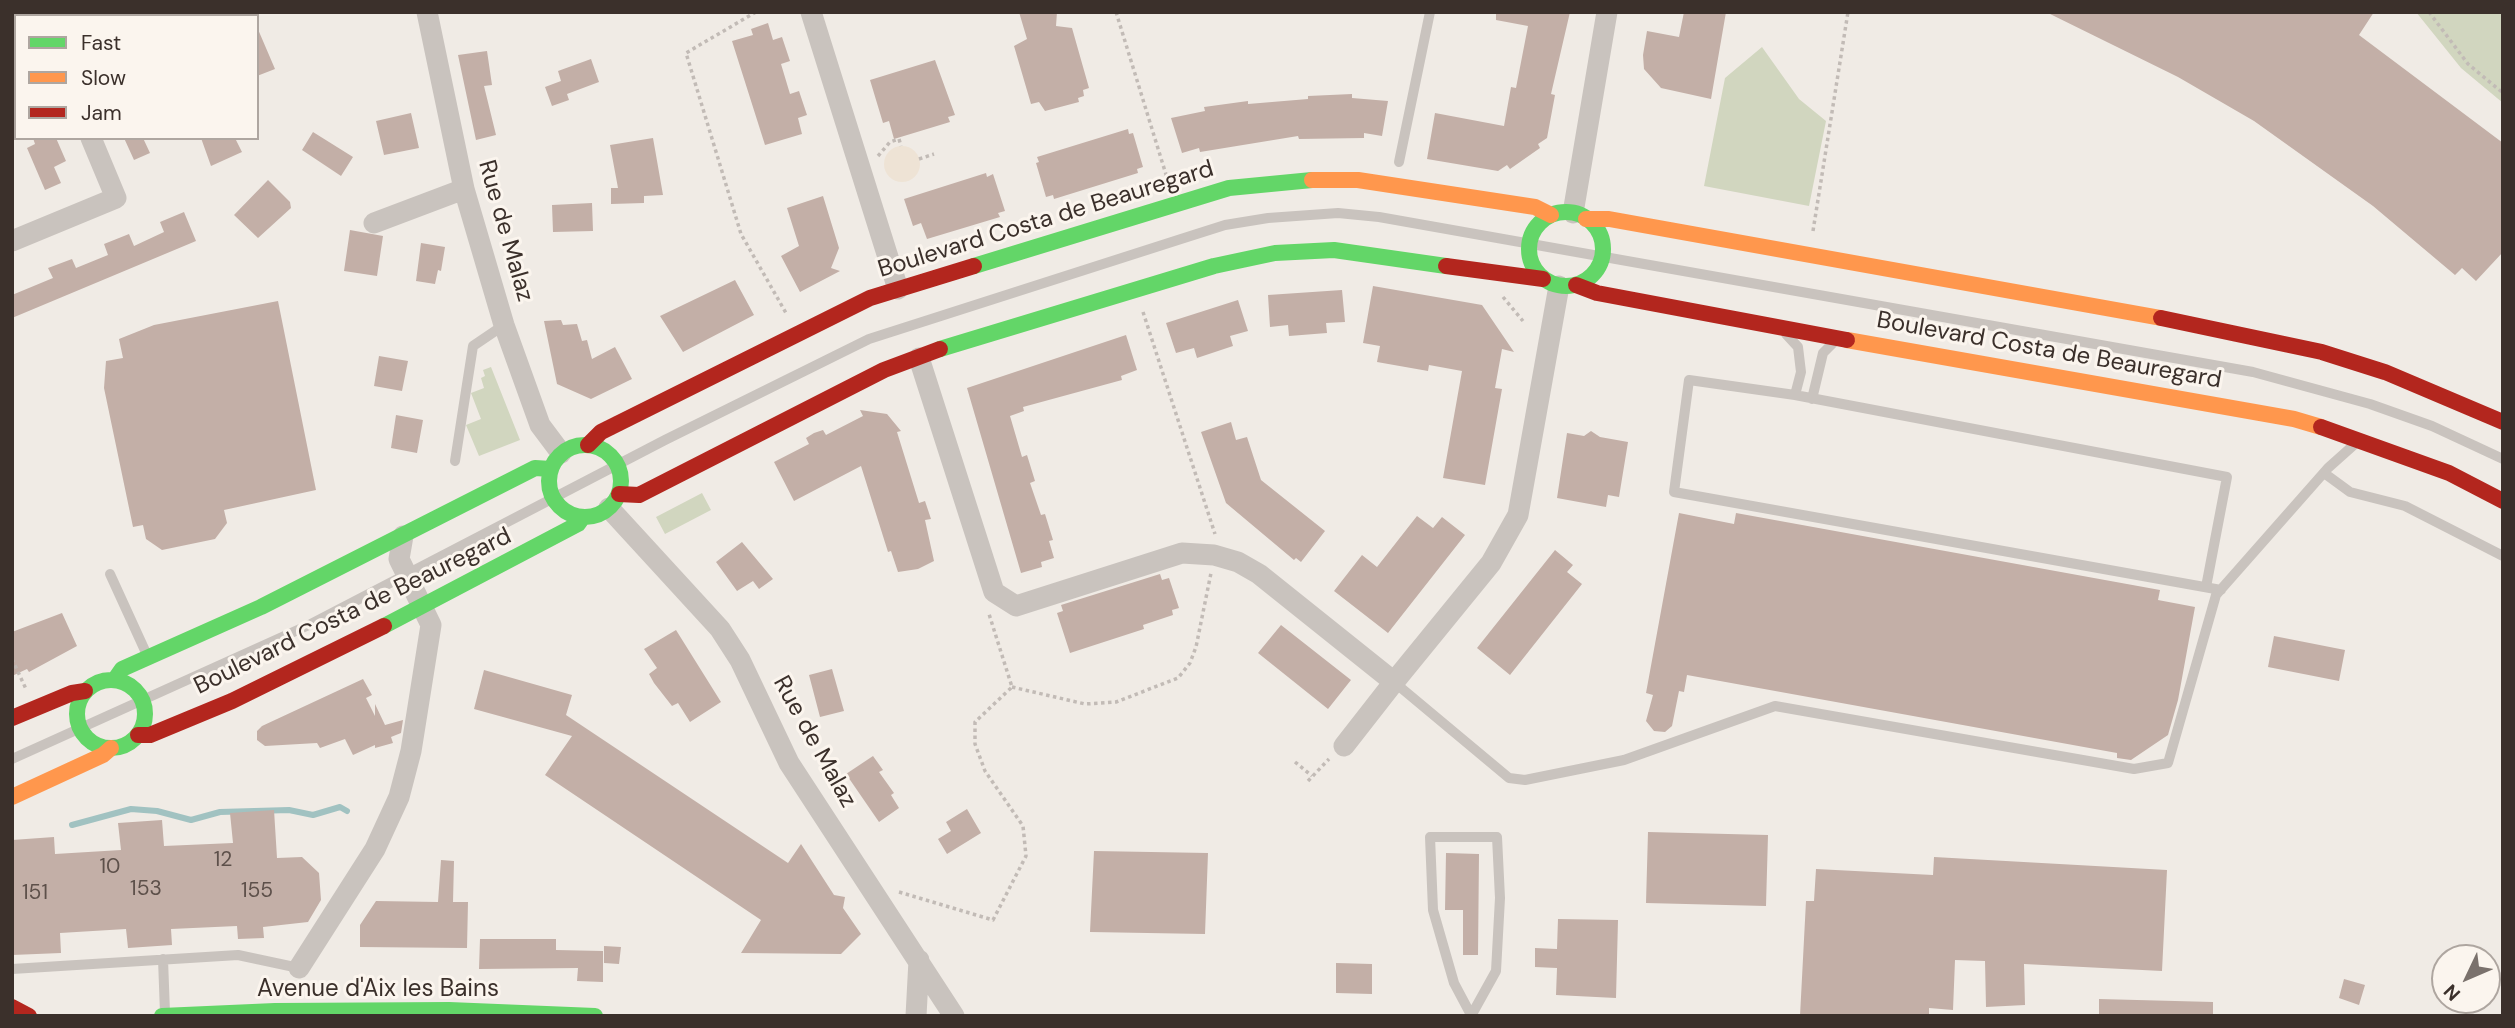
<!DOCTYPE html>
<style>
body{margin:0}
#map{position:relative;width:2515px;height:1028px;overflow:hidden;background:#f0ebe5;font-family:"DM Sans",sans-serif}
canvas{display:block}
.frame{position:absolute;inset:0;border:14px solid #3b302b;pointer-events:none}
.legend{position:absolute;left:14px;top:14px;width:245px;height:126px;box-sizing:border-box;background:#fbf5ee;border:2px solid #aea6a0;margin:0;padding:9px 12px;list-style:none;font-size:21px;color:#3b302b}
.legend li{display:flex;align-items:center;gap:14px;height:35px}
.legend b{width:35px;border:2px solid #aea6a0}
.north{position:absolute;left:2431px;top:944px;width:70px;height:70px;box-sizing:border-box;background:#fbf5ee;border:2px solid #aea6a0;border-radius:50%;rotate:226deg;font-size:19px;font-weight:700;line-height:28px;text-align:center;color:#3b302b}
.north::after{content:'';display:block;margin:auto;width:24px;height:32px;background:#7a716c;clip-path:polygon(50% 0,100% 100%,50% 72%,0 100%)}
</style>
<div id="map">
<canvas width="2515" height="1028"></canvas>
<div class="frame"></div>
<ul class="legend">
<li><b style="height:9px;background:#63d668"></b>Fast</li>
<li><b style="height:9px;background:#ff974d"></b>Slow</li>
<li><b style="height:9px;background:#b3261e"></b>Jam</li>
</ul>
<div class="north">N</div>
</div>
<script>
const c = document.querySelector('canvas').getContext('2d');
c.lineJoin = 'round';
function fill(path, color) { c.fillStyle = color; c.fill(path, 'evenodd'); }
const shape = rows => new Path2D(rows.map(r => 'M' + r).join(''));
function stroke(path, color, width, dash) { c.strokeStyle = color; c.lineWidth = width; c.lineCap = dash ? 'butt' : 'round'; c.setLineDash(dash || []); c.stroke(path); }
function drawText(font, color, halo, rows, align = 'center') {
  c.font = font + ' "DM Sans",sans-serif'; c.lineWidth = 6; c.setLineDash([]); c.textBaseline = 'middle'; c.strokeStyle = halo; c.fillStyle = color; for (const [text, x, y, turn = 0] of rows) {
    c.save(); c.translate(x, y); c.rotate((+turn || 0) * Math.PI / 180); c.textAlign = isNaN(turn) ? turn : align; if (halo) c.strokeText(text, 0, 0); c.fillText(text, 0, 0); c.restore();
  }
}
const green = shape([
 [2416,12,2503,12,2503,103,2461,68],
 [1762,47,1799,99,1826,121,1809,206,1704,186,1725,78],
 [491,367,520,440,479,456,466,425,481,419,471,393,484,388,481,378,485,376,483,370],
 [702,493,711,510,665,534,656,517]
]);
const plaza = shape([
 '884 164a18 18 0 1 1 36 0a18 18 0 1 1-36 0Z'
]);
const stream = shape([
 [72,825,131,809,157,811,191,820,220,812,289,810,313,815,340,807,347,811]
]);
const building = shape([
 [1019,12,1057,12,1056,26,1072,28,1089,88,1083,90,1084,96,1078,98,1079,102,1045,111,1039,102,1031,104,1014,46,1027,39],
 [1496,12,1570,12,1551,94,1555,95,1547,138,1538,144,1540,148,1510,169,1507,165,1498,171,1427,159,1435,113,1504,126,1511,87,1516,88,1528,26,1496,20],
 [1684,12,1726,12,1711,99,1661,88,1644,69,1643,55,1647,31,1679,37],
 [2046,12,2374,12,2359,35,2503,143,2503,252,2476,281,2462,268,2455,275,2373,206,2254,121,2178,77],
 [768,23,773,40,782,37,790,61,781,64,790,94,799,91,807,115,798,118,802,134,765,145,732,41,753,35,751,29],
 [257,27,275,69,257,76],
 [487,51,492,85,484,86,496,135,476,140,458,55],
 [591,59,599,82,567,94,569,100,552,106,545,87,561,81,558,71],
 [935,60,955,115,948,117,950,122,894,139,889,121,883,123,870,80],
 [1352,94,1352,98,1388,101,1382,136,1364,133,1364,138,1299,139,1298,136,1200,152,1199,148,1182,153,1171,118,1205,111,1204,107,1248,101,1248,104,1308,99,1308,96],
 [411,113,419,148,384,155,376,121],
 [1128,129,1129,134,1133,133,1143,167,1137,169,1138,173,1054,199,1053,195,1046,197,1036,163,1039,162,1037,157],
 [313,132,353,157,341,176,302,150],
 [33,138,56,138,66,161,54,167,61,183,45,190,27,148,35,144],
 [124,138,143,138,150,153,134,160],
 [201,138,235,138,242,152,211,166],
 [653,138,663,195,644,196,644,203,611,204,611,188,618,188,610,145],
 [986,173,987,177,993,174,1005,211,998,213,1000,217,927,239,921,223,913,226,904,199],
 [268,180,290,202,291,208,258,238,234,215],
 [823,196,839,248,831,268,840,271,800,292,781,256,799,246,787,208],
 [592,203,593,231,553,232,552,205],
 [184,212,196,241,12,318,12,295,53,278,48,268,72,259,76,268,108,255,104,244,129,234,134,246,164,232,160,222],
 [350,230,383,236,377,276,344,271],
 [421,243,445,247,441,271,438,270,435,284,416,281],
 [735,280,754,315,683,352,660,316],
 [1373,286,1482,305,1514,352,1502,349,1495,388,1502,389,1485,485,1443,478,1462,371,1429,365,1428,371,1377,362,1380,346,1363,343],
 [1342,290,1345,322,1326,323,1327,333,1289,336,1288,325,1270,327,1268,295],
 [1238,300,1248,331,1230,336,1233,346,1197,358,1194,348,1176,353,1166,323],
 [278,301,316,490,224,510,227,523,215,539,162,550,146,539,143,525,133,527,104,388,106,361,123,358,119,339,154,325],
 [561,320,563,325,577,324,582,341,587,340,592,359,615,347,632,379,591,399,557,384,544,321],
 [1126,335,1137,370,1121,376,1122,380,1023,407,1024,411,1010,416,1022,457,1027,455,1035,481,1030,483,1041,515,1045,514,1053,540,1049,541,1054,558,1041,562,1042,567,1021,573,967,388],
 [379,356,408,361,402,391,374,386],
 [860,410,887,414,901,431,897,432,919,503,925,501,931,519,925,520,934,561,918,569,898,572,891,551,888,552,861,466,794,501,774,462,809,444,806,438,814,433,823,430,826,435,863,416],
 [396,415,423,420,417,453,391,448],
 [1231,422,1236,440,1247,437,1261,480,1325,531,1301,562,1296,558,1294,560,1226,503,1201,432],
 [1591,431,1600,437,1628,442,1619,497,1608,495,1606,507,1557,498,1567,433,1584,436],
 [1679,513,1734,524,1736,513,2160,590,2158,600,2195,607,2178,700,2168,735,2131,760,2117,758,2117,753,1687,675,1684,692,1679,691,1672,726,1665,732,1654,731,1646,721,1653,695,1646,693],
 [1417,516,1433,528,1442,517,1465,535,1388,633,1334,591,1362,555,1377,567],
 [742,542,773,579,759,589,753,581,737,591,716,562],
 [1555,550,1573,565,1567,572,1582,584,1510,675,1477,648],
 [1160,574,1162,580,1169,578,1179,608,1172,610,1173,615,1143,625,1144,629,1070,653,1057,613,1063,611,1061,605],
 [62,613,77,646,29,672,27,669,12,676,12,632],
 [1281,625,1351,680,1328,709,1258,653],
 [676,630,721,702,690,722,678,703,672,706,654,683,649,674,657,668,644,649],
 [2274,636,2345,650,2339,681,2268,667],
 [832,669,844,711,820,717,809,675],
 [484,670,572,695,566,715,788,863,801,844,834,895,845,897,843,908,861,934,841,954,741,953,761,920,545,775,572,736,474,709],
 [363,679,372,695,366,698,375,716,375,704,385,725,403,720,401,733,391,737,393,743,375,748,375,745,353,755,345,739,320,748,317,743,265,746,257,740,257,731,262,726],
 [873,756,883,770,879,772,894,793,891,795,899,808,879,822,846,774],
 [967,809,981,833,947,854,938,839,951,831,946,822],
 [274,810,277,858,302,857,319,873,321,900,308,922,263,927,264,938,238,939,237,926,171,929,172,945,128,948,126,929,60,933,61,953,12,955,12,840,54,837,55,854,121,850,118,823,162,820,164,846,233,843,230,813],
 [1648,832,1768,835,1766,906,1646,903],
 [1094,851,1208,853,1205,934,1090,932],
 [1446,853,1479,854,1478,955,1463,955,1463,910,1445,910],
 [1934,857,2167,870,2162,971,2024,964,2025,1005,1986,1007,1985,961,1955,960,1953,1010,1929,1008,1929,1016,1800,1016,1806,901,1814,901,1816,869,1933,875],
 [441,860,454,861,453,902,468,902,467,948,360,947,360,925,376,901,438,902],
 [1558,919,1618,920,1616,998,1556,995,1557,968,1535,967,1535,948,1557,949],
 [480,939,556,939,556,950,603,951,603,982,577,981,578,968,479,969],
 [604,946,621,947,619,964,604,963],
 [1336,963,1372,964,1372,994,1336,993],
 [2344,979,2365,985,2359,1005,2339,998],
 [2099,999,2213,1002,2213,1016,2099,1016]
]);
const path = shape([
 [756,12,686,53,741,234,786,313],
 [1116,12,1168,181],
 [2429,12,2468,64,2503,93],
 [878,156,890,142,899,139,901,146],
 [919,159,934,154],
 [1813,231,1848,12],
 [1503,297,1523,321],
 [1143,312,1215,534],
 [12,659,26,689],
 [1012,687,1085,704,1116,702,1178,678,1190,663,1196,647,1211,573],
 [1295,762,1312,776],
 [1308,781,1329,759],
 [899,892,993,920,1026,856,1023,826,985,771,975,744,975,722,1012,687,989,614]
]);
const lane = shape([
 [1399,162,1430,12],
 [1786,334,1798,347,1801,372,1795,395,1689,380,1674,492,2221,590],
 [1795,395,2227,477,2206,587],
 [1812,399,1823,353,1835,341],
 [455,461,473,346,504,325],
 [2324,473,2350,492,2405,506,2503,556],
 [110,574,147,655],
 [1394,682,1509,778,1525,780,1624,760,1775,706,2134,769,2168,763,2216,595,2328,468,2356,443],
 [12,759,311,624,665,440,869,339,1181,239,1225,225,1268,218,1338,213,1379,217,2253,372,2370,404,2432,426,2503,459],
 [163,959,165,1013],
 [12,969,238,955,299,968],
 [1471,1016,1496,971,1500,898,1497,837,1430,837,1433,910,1454,983,1471,1015]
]);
const street = shape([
 [39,12,41,16],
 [427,12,464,189,504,325,540,425,561,453],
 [811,12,898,289],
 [193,16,201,12],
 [1573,213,1607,12],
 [374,223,464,189],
 [12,241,116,198,91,138],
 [919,358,994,592,1016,606,1182,553,1214,555,1238,562,1259,574,1394,682,1491,563,1518,515,1559,286],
 [609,508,720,629,740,660,789,763,954,1016],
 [1344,746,1394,682],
 [299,968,375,849,399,797,411,751,431,625,399,559,403,536],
 [916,1016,919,960]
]);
const fast = shape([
 '1529 249a37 37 0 1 1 74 0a37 37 0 1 1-74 0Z',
 [974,266,1229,188,1312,180],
 [940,349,1214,266,1275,253,1334,250,1446,266],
 '549 481a36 36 0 1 1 72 0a36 36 0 1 1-72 0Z',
 [384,626,578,524,583,517],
 [115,679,122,669,261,607,535,468,551,469],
 '77 714a34 34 0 1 1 68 0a34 34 0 1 1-68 0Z',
 [162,1016,275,1011,449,1010,595,1016]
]);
const slow = shape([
 [1312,180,1358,180,1535,207,1551,215],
 [1586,219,1609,219,2161,318],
 [1847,340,2294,419,2321,427],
 [12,797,103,755,111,748]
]);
const jam = shape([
 [1446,266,1543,279],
 [1576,285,1597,293,1847,340],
 [2161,318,2322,352,2385,372,2503,422],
 [2321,427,2449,473,2503,501],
 [588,445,601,432,870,298,974,266],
 [619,494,639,495,884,370,940,349],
 [12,718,72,693,85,691],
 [138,735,150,735,232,701,384,626],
 [12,1007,29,1016]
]);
const numberNames = [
 ["12",223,860],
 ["10",110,867],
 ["153",146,889],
 ["155",257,891],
 ["151",35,893]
];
const streetNames = [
 ["Boulevard Costa de Beauregard",1046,220,-17],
 ["Rue de Malaz",505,231,74],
 ["Boulevard Costa de Beauregard",2049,351,10],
 ["Boulevard Costa de Beauregard",353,612,-26],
 ["Rue de Malaz",814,742,61],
 ["Avenue d'Aix les Bains",378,990]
];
fill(green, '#d1d6bf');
fill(plaza, '#eee3d5');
stroke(stream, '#a1c2c1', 6);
fill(building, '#c3afa7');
stroke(path, '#c2bbb6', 3.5, [3.5, 3.5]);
stroke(lane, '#c9c3be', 10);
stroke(street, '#c9c3be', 21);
stroke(fast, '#63d668', 16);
stroke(slow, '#ff974d', 16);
stroke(jam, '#b3261e', 16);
drawText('21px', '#5d504a', null, numberNames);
drawText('24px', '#3b302b', '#fbf5ee', streetNames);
</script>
